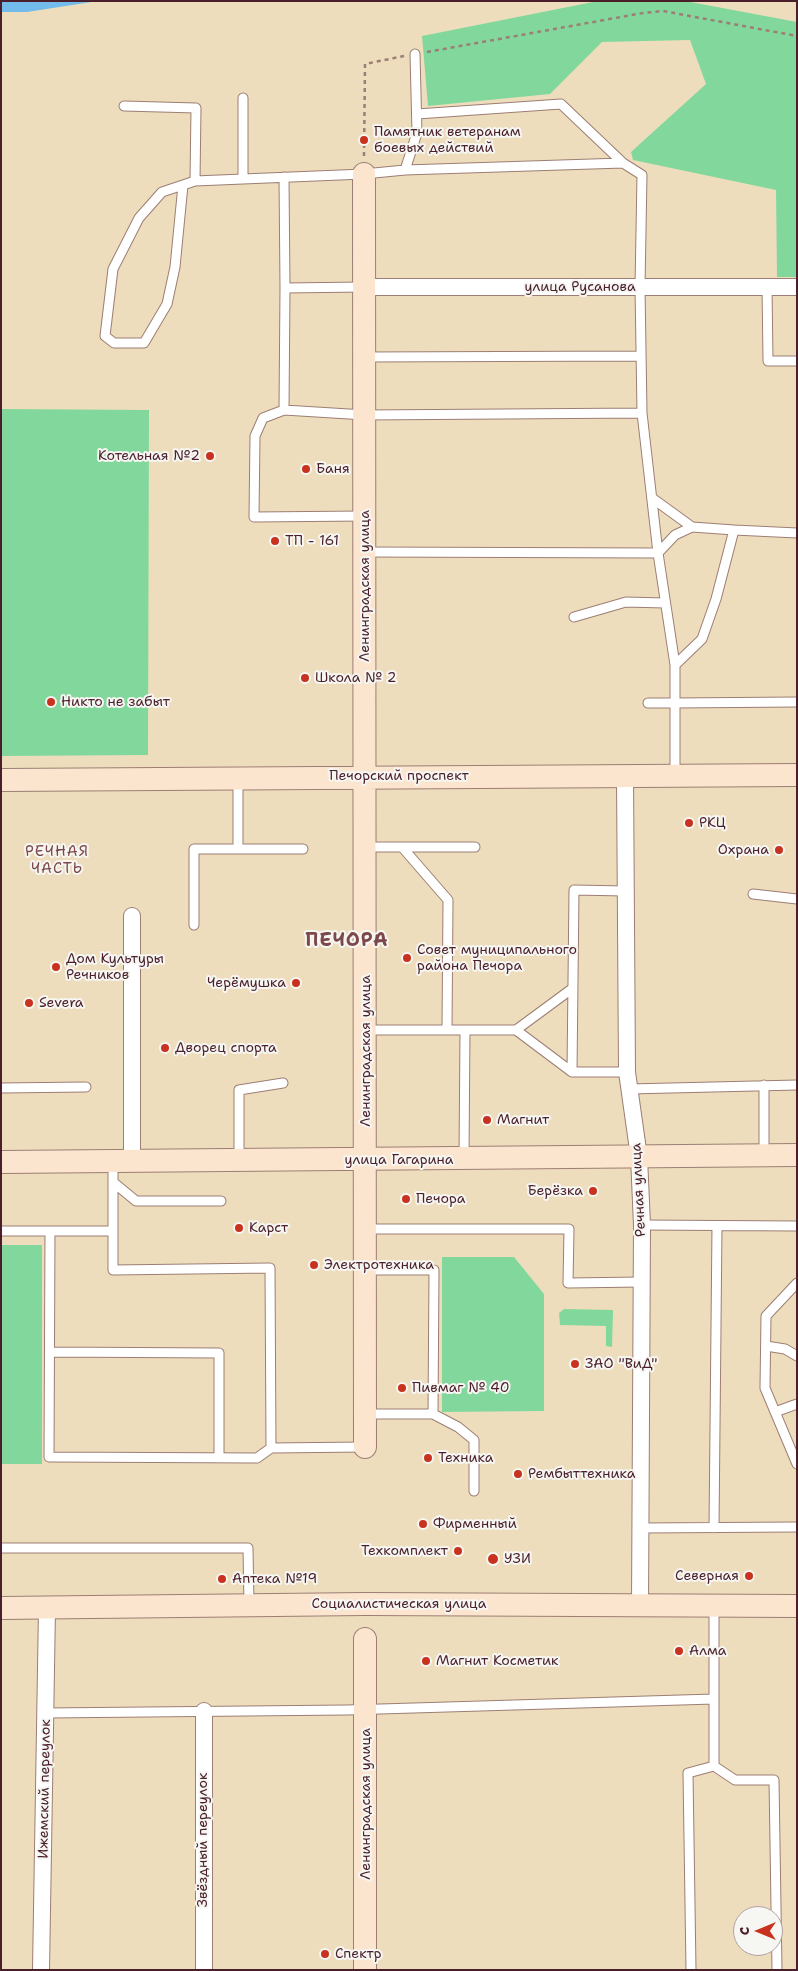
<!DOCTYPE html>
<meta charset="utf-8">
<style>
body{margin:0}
#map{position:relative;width:798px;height:1971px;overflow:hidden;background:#eeddbc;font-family:"Shantell Sans",sans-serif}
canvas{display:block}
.frame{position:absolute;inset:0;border:2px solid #4a1f2b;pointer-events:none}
.north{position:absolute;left:733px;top:1906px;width:50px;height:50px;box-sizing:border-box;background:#f6f6f2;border:1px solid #b1a0a2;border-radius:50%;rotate:270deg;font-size:14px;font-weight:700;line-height:20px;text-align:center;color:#4a1f2b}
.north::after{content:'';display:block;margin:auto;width:18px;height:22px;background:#c8321e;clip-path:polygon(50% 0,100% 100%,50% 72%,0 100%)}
</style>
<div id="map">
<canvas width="798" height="1971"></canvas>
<div class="frame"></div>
<div class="north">С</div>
</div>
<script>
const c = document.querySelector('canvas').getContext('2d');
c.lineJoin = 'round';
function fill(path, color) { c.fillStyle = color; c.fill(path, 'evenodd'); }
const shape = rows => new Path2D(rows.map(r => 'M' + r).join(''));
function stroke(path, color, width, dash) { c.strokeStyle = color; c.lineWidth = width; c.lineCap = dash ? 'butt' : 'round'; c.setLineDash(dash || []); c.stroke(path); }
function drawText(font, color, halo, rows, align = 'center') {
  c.font = font + ' "Shantell Sans",sans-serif'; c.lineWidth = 4; c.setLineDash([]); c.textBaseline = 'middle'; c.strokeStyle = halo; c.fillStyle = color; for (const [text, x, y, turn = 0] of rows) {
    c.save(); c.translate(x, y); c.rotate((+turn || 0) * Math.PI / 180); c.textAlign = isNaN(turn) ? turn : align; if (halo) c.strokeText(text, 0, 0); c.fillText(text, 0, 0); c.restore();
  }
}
const green = shape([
 [598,1,685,1,797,22,797,277,777,277,776,190,633,160,631,152,706,84,690,40,602,42,550,94,428,106,422,36],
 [1,409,149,410,148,755,1,756],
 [1,1245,42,1245,42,1464,1,1464],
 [442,1257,514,1257,544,1294,544,1411,442,1412],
 [564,1309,613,1310,612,1347,606,1346,606,1326,560,1325,559,1313]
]);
const water = shape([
 [1,1,98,1,27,12,1,12]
]);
const path = shape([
 [427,52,643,13,663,11,797,36],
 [364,156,365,64,404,56]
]);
const lane = shape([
 [243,98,243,179,364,174,405,170,417,133,415,54],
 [124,106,196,108,195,181,243,179],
 [417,114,561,104,623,163],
 [405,170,623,163,642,175,640,287,642,413,658,553,675,665],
 [284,177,285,288],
 [183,185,175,267,167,304,144,343,114,343,105,336,113,269,139,218,162,192,195,181],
 [364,287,285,288,284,410,365,415,642,413],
 [767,287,768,361,797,361],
 [365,357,641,356],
 [284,410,263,418,255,436,254,517,364,516],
 [652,498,692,527,734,530],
 [365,552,658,553,675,535,692,527],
 [574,617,626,602,665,603],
 [648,703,675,703,675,665,702,639,716,599,734,530,797,533],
 [675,776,675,703,797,702],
 [366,847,402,847,448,900,447,1030,366,1030],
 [402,847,475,847],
 [238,849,303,849],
 [753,894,797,899],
 [194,925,194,849,238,849,238,780],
 [447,1030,516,1030,572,1072,627,1072],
 [516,1030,573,988],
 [572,1072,574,890,625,891],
 [764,1085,764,1155],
 [1,1088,86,1087],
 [629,1089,797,1085],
 [464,1157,465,1030],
 [239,1160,239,1090,283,1083],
 [113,1182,136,1201,221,1201],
 [642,1225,797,1226],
 [366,1229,569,1229,568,1283,642,1282],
 [1,1231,113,1231,113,1161],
 [50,1231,49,1457,257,1458,271,1448],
 [113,1231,113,1270,270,1268,271,1448,365,1447],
 [365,1270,434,1270,433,1414],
 [797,1283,766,1316,765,1388,797,1464],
 [766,1346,785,1349,797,1356],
 [50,1352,219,1353,219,1458],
 [775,1412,797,1404],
 [365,1414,433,1414,458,1427,474,1440,474,1491],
 [641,1528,797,1527],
 [714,1528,717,1226],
 [1,1548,248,1548,249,1604],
 [46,1713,347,1710,714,1699],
 [714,1766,735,1780,774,1780,777,1970],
 [691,1970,688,1773,714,1766,714,1606]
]);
const street = shape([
 [364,287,797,287],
 [625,776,627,1072,639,1157,642,1225,640,1605],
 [132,916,132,1161],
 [41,1970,47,1608],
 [204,1970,204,1711]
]);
const secondary = shape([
 [364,174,365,1447],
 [1,780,797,775],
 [1,1162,797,1155],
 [1,1608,365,1604,797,1606],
 [365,1970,365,1639]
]);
const markers = [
 [364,140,5,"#c8321e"],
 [210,456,5,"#c8321e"],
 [306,469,5,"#c8321e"],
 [275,541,5,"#c8321e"],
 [305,678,5,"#c8321e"],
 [51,702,5,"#c8321e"],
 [689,823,5,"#c8321e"],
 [779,850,5,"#c8321e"],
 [407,958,5,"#c8321e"],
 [56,967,5,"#c8321e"],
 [296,983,5,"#c8321e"],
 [29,1003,5,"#c8321e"],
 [165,1048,5,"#c8321e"],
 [487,1120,5,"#c8321e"],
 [593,1191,5,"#c8321e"],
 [406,1199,5,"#c8321e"],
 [239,1228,5,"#c8321e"],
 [314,1265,5,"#c8321e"],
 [575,1364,5,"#c8321e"],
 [402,1388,5,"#c8321e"],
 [428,1458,5,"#c8321e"],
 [518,1474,5,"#c8321e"],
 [423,1524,5,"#c8321e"],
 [458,1551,5,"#c8321e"],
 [493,1559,6,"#c8321e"],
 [749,1576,5,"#c8321e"],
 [222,1579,5,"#c8321e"],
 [679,1651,5,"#c8321e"],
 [426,1661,5,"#c8321e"],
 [325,1954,5,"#c8321e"]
];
const poiNames = [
 ["Памятник ветеранам",374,132],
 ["боевых действий",374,148],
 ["Котельная №2",200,456,"right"],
 ["Баня",316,469],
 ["ТП - 161",285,541],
 ["Школа № 2",315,678],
 ["Никто не забыт",61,702],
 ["РКЦ",699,823],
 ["Охрана",769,850,"right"],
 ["Совет муниципального",417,950],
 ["района Печора",417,966],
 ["Дом Культуры",66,959],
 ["Речников",66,975],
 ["Черёмушка",286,983,"right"],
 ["Severa",39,1003],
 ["Дворец спорта",175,1048],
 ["Магнит",497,1120],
 ["Берёзка",583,1191,"right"],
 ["Печора",416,1199],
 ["Карст",249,1228],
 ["Электротехника",324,1265],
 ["ЗАО \"ВиД\"",585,1364],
 ["Пивмаг № 40",412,1388],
 ["Техника",438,1458],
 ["Рембыттехника",528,1474],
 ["Фирменный",433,1524],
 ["Техкомплект",448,1551,"right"],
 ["УЗИ",504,1559],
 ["Северная",739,1576,"right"],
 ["Аптека №19",232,1579],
 ["Алма",689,1651],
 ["Магнит Косметик",436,1661],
 ["Спектр",335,1954]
];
const streetNames = [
 ["улица Русанова",580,287],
 ["Ленинградская улица",365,586,-90],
 ["Печорский проспект",399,776],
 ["Ленинградская улица",366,1051,-90],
 ["улица Гагарина",399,1160],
 ["Речная улица",639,1190,-93],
 ["Социалистическая улица",399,1604],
 ["Ижемский переулок",45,1789,-89],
 ["Ленинградская улица",366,1804,-90],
 ["Звёздный переулок",203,1840,-90]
];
const neighbourhoodNames = [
 ["РЕЧНАЯ",57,852],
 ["ЧАСТЬ",57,869]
];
const districtNames = [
 ["ПЕЧОРА",347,941]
];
fill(green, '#82d89c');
fill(water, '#73bbeb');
stroke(lane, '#9c7e74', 11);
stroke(street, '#9c7e74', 18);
stroke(secondary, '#9c7e74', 24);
stroke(path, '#9c7e74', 2.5, [4, 4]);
stroke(lane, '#fff', 9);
stroke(street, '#fff', 16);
stroke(secondary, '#fbe5cf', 22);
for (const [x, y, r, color] of markers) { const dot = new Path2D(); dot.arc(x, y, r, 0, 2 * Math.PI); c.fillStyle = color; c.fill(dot); stroke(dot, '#f6f6f2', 2); }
drawText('14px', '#4a1f2b', '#f6f6f2', poiNames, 'left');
drawText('14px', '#4a1f2b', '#f6f6f2', streetNames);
c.letterSpacing = '1px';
drawText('15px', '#7d484b', '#f6f6f2', neighbourhoodNames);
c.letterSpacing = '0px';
c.letterSpacing = '1px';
drawText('bold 19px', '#7d484b', '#f6f6f2', districtNames);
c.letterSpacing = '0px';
</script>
